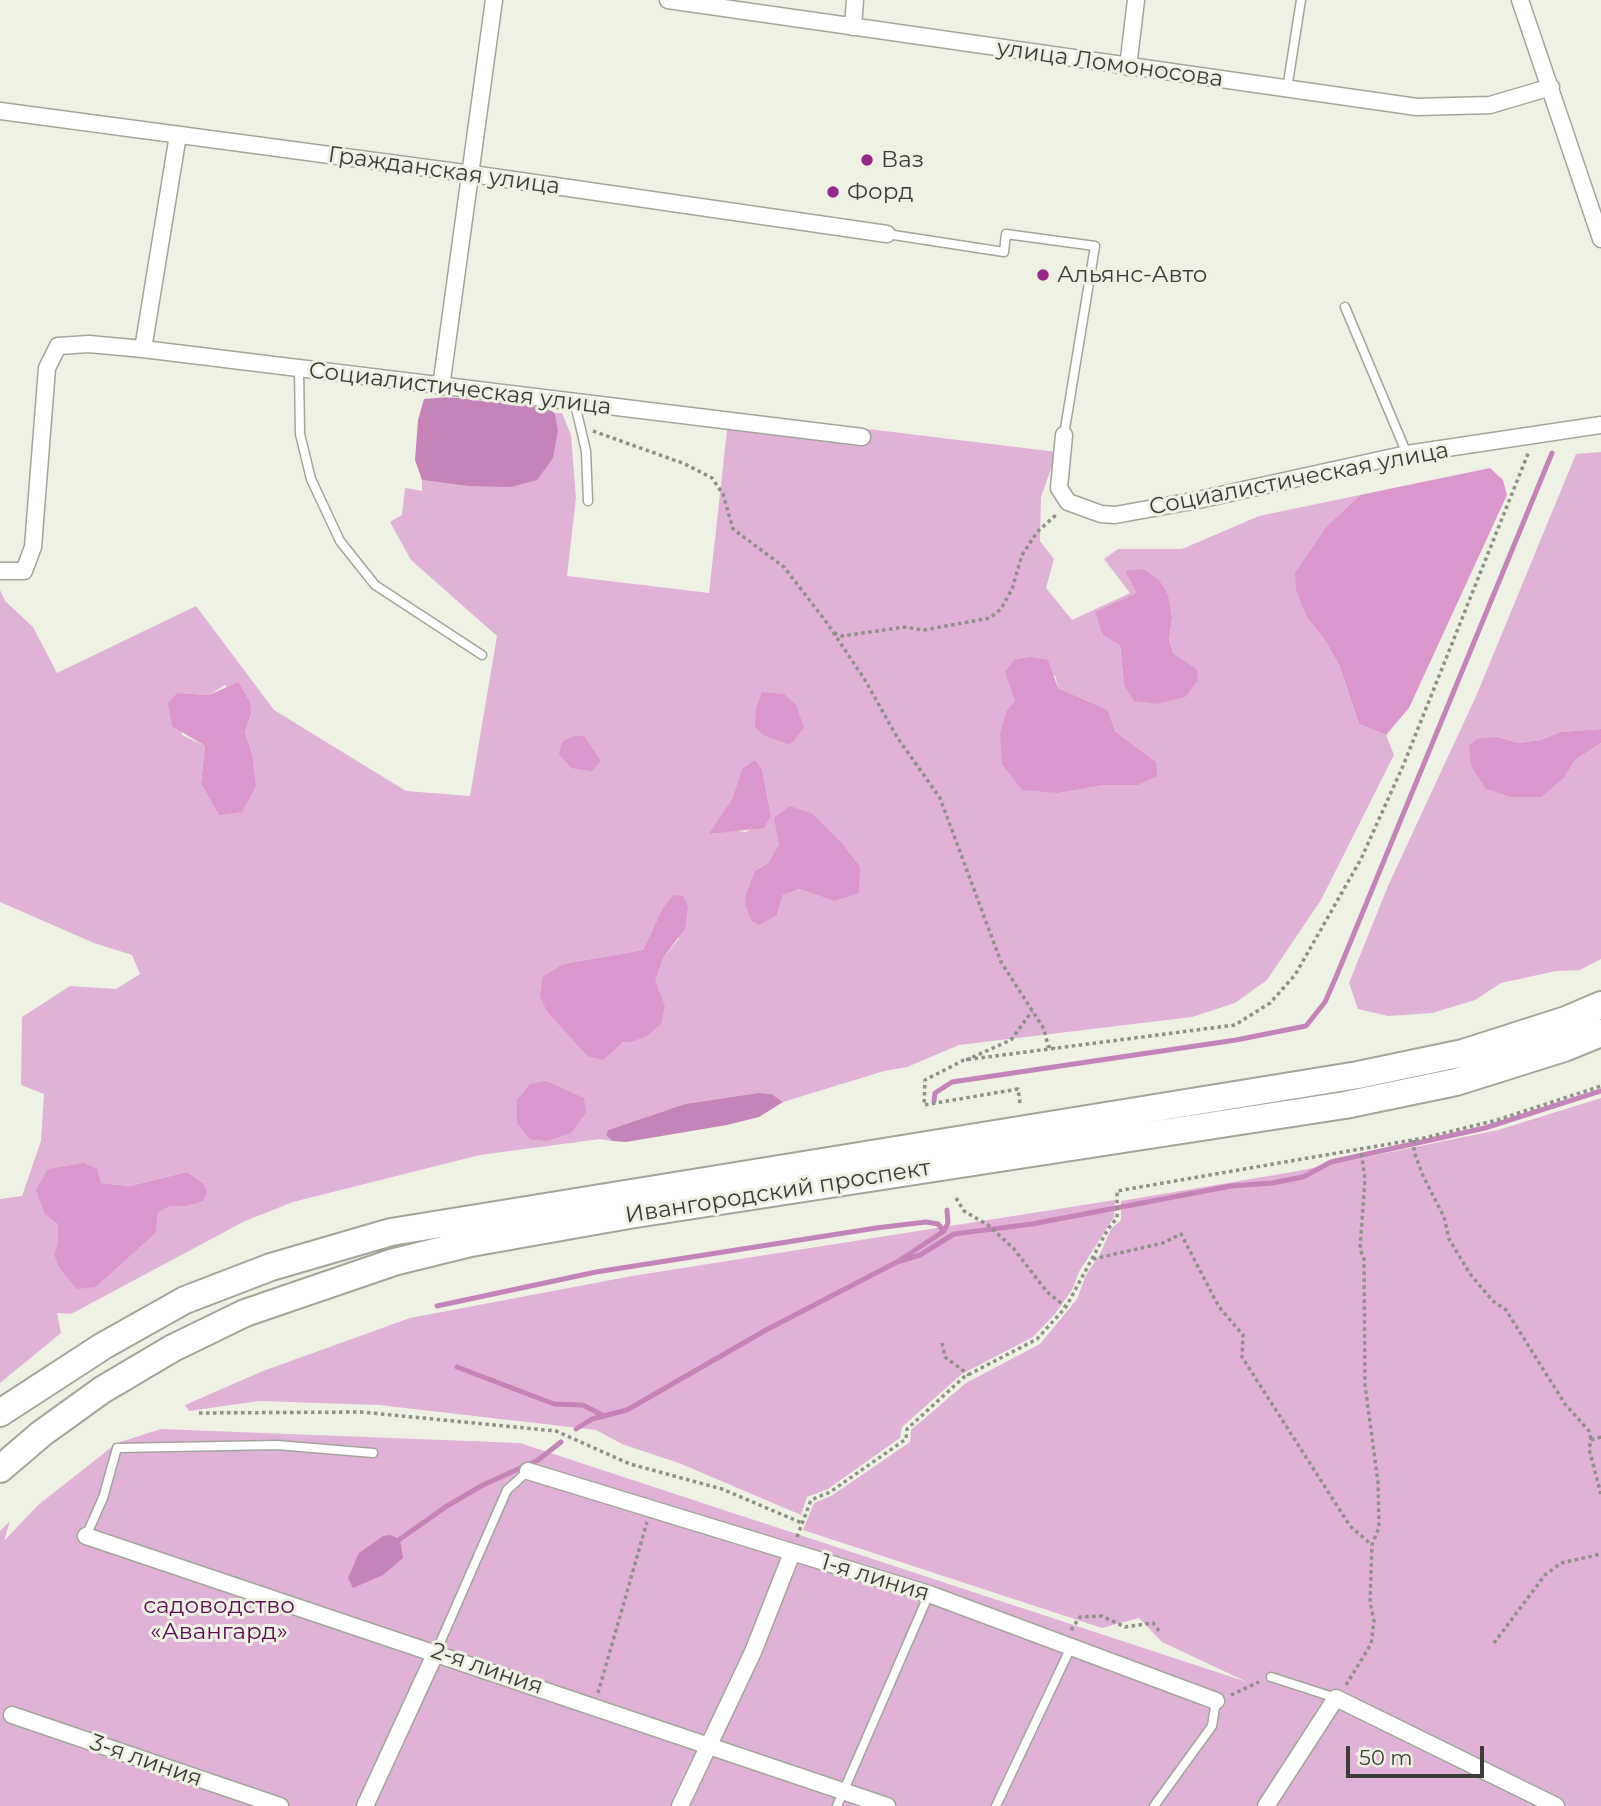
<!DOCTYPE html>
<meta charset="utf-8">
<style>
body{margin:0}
#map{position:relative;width:1601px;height:1806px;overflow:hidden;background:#eff1e5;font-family:Montserrat,sans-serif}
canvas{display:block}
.scale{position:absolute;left:1346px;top:1746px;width:138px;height:32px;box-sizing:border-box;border:4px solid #3c3d39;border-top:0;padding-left:9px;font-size:21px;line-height:24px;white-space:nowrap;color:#3c3d39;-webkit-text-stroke:5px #eff1e5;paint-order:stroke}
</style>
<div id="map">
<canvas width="1601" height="1806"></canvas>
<div class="scale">50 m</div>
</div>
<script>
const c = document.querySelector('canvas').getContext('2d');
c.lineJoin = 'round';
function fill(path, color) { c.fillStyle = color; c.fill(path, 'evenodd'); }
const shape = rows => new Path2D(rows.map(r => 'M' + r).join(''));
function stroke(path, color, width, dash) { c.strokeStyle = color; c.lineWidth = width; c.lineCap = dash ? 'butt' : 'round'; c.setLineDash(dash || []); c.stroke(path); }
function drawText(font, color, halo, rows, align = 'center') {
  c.font = font + ' Montserrat,sans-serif'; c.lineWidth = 6; c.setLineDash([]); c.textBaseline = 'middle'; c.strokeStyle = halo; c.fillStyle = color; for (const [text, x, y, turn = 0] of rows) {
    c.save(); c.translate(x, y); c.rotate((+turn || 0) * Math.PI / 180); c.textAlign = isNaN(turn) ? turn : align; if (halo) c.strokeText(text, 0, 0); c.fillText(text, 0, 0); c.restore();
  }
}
const green = shape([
 [729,412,1057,452,1041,497,1040,541,1054,559,1046,588,1072,620,1130,593,1104,559,1118,549,1182,549,1259,516,1360,495,1328,525,1307,617,1326,642,1340,667,1359,724,1386,735,1394,755,1321,900,1267,980,1235,1003,1192,1017,959,1045,907,1067,884,1071,783,1102,772,1094,758,1093,685,1104,608,1130,606,1135,612,1141,600,1139,480,1155,293,1202,245,1221,71,1314,57,1313,61,1333,0,1383,0,1199,22,1196,41,1141,44,1094,21,1085,22,1017,70,986,116,989,140,974,132,955,94,943,0,902,0,590,5,601,33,627,57,673,196,606,274,710,406,791,470,796,497,636,411,560,390,522,402,515,405,488,422,491,422,480,467,486,558,430,555,413,562,413,571,435,576,498,567,576,709,593],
 [1137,593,1172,619,1169,640,1173,653,1197,669,1124,685,1120,645],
 [1055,675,1058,688,1108,710,1115,731,1156,762,1138,785,1105,785,1059,793,1007,710,1015,700],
 [225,685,251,714,245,732,252,754,201,783,205,746,182,735,177,693,209,695],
 [742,769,762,769,771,816,746,832,729,830,711,834,732,799],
 [813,814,842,843,860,866,834,901,801,889,783,895,777,915,755,871,768,863,779,844],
 [673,895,679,939,663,958,654,981,665,1006,633,1042,624,1042,587,1056,547,1012,543,976,563,964,643,950,663,907],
 [187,1172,203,1183,186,1206,170,1206,158,1213,156,1233,96,1287,54,1254,58,1242,58,1224,101,1183,130,1186],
 [1601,452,1601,729,1562,732,1541,740,1519,743,1497,737,1486,789,1510,797,1541,796,1564,778,1575,760,1601,743,1601,959,1580,970,1556,971,1501,983,1475,1000,1432,1013,1388,1016,1358,1009,1349,983,1388,886,1477,694,1576,454],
 [1601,1098,1601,1806,0,1806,0,1531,10,1521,4,1541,38,1505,117,1443,161,1429,520,1443,1247,1682,1162,1642,1139,1618,1102,1628,803,1530,814,1503,831,1496,910,1442,911,1430,966,1383,1040,1344,1077,1299,1086,1275,1100,1254,1111,1229,1121,1220,1121,1201,1298,1171,1498,1130],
 [1115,1200,1114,1217,1079,1272,1072,1290,1055,1314,1033,1337,962,1374,902,1427,900,1438,828,1489,807,1497,801,1515,679,1463,622,1444,596,1430,379,1405,259,1401,189,1411,185,1405,263,1371,410,1318,632,1276]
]);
const forest = shape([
 [1490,468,1503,480,1507,495,1409,708,1386,735,1359,724,1340,667,1326,642,1307,617,1296,590,1295,573,1328,525,1360,495],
 [1143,569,1159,580,1168,595,1172,619,1169,640,1173,653,1197,669,1198,680,1185,697,1157,704,1134,701,1124,685,1120,645,1103,635,1095,612,1137,593,1125,571],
 [1030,657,1048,660,1058,688,1108,710,1115,731,1156,762,1157,776,1138,785,1105,785,1059,793,1022,790,1002,764,1000,734,1007,710,1015,700,1005,672,1014,660],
 [238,682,250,702,251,714,245,732,252,754,256,786,242,812,219,815,201,783,205,746,172,726,168,704,177,693,209,695],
 [762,692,784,694,796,705,804,728,790,745,763,735,755,727,756,708],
 [1601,729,1601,743,1575,760,1564,778,1541,797,1510,797,1486,789,1471,766,1469,746,1477,739,1497,737,1519,743,1541,740,1561,732],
 [573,736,584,736,601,761,592,771,571,768,559,754,562,742],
 [755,760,762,769,771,816,764,828,709,834,732,799,742,769],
 [790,806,813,814,842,843,860,866,859,893,834,901,800,889,783,895,777,915,759,925,752,921,745,905,746,895,755,871,768,863,779,844,774,818],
 [673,895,683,896,688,907,685,929,663,958,655,981,665,1006,661,1024,648,1035,632,1042,623,1042,603,1060,587,1056,547,1012,540,996,543,976,563,964,643,950,663,907],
 [546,1081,584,1098,586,1113,571,1133,547,1141,530,1139,517,1123,517,1100,530,1084],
 [84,1163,97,1169,101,1183,130,1186,187,1172,203,1183,207,1192,203,1201,186,1206,170,1206,158,1213,156,1233,96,1287,77,1289,60,1269,54,1254,58,1242,58,1224,45,1214,36,1190,48,1169]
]);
const water = shape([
 [449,397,545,408,555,413,558,430,553,458,537,480,511,487,467,486,422,480,415,460,418,420,424,399],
 [758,1093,772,1094,783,1102,759,1117,727,1125,626,1142,612,1141,606,1135,608,1130,685,1104],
 [390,1535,400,1539,403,1558,383,1575,353,1588,348,1578,359,1553,383,1536]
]);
const stream = shape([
 [934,1101,935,1093,952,1082,1236,1040,1306,1026,1325,1002,1336,977,1552,453],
 [897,1262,920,1255,954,1234,1032,1224,1231,1186,1272,1183,1303,1177,1331,1162,1485,1128,1601,1091],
 [437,1306,596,1272,876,1228,926,1222,938,1224,944,1231],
 [457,1367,554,1404,583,1405,604,1416],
 [576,1429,592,1419,627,1410,766,1330,897,1262,944,1231,948,1223,947,1210],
 [400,1539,447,1506,483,1485,538,1460,561,1442]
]);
const path = shape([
 [593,431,685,464,712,478,723,494,733,529,784,567,827,623,865,680,897,737,940,798,1001,962,1044,1029,1048,1046,1055,1049],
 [834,633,842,636,904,627,924,630,990,618,1001,609,1012,589,1022,555,1037,532,1057,514],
 [966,1060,1011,1040,1032,1011],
 [1020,1103,1018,1089,924,1105,925,1080,964,1060,1235,1025,1270,1003,1295,975,1361,859,1403,766,1529,451],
 [1414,1140,1414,1152,1423,1176,1444,1217,1449,1239,1470,1274,1493,1301,1506,1310,1565,1404,1589,1431,1591,1440],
 [956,1198,964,1211,988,1225,1014,1249,1047,1292,1066,1307],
 [1093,1259,1163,1243,1181,1234,1219,1307,1243,1335,1242,1357,1350,1526,1372,1545],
 [942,1343,945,1357,969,1375],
 [199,1413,361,1412,556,1431,630,1464,722,1489,802,1523],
 [1601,1437,1591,1440,1589,1449,1601,1494],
 [797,1537,811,1500,830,1492,906,1439,907,1429,964,1377,1037,1339,1066,1307,1108,1229,1117,1218,1117,1191,1424,1138,1497,1120,1601,1086],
 [1071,1630,1080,1617,1102,1616,1125,1627,1153,1623,1160,1632],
 [1494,1643,1545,1575,1561,1563,1601,1554],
 [1346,1685,1371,1644,1374,1621,1370,1602,1372,1545,1379,1527,1378,1482,1365,1385,1364,1259,1360,1249,1365,1179,1361,1150],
 [598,1693,647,1522],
 [1231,1695,1259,1682]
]);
const service = shape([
 [1287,89,1301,0],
 [887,234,1004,252,1006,234,1095,246,1064,435],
 [1345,307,1407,454],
 [299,368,300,434,311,479,340,541,375,585,482,655],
 [575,404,586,451,588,501],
 [86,1536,103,1498,117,1448,277,1445,373,1453],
 [436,1652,507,1490,528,1471],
 [1271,1677,1336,1698],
 [837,1806,929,1594],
 [996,1806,1071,1647],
 [1154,1806,1212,1726,1216,1701]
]);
const minor = shape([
 [668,0,1417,107,1490,105,1551,87],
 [1520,0,1601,239],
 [853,27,855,0],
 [1128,67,1136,0],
 [0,111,472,174,887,234],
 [143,349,178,135],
 [441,387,494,0],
 [1064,435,1059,488,1068,502,1101,514,1115,515,1198,500,1407,454,1601,425],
 [0,571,24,571,33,547,47,368,58,346,89,344,143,349,862,437],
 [528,1471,929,1594,1216,1701],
 [86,1536,887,1806],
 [12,1715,280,1806],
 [365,1806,436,1652],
 [680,1806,753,1652,792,1553],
 [1266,1806,1336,1698,1556,1806]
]);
const trunk = shape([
 [0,1413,103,1346,185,1300,271,1267,391,1232,1358,1075,1463,1053,1566,1020,1601,1005],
 [0,1469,41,1434,102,1390,173,1348,245,1313,394,1262,471,1243,629,1215,1345,1105,1456,1082,1564,1048,1601,1033]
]);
const markers = [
 [867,160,7,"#97298a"],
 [833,192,7,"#97298a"],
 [1043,275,7,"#97298a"]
];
const streetNames = [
 ["улица Ломоносова",1110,64,8],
 ["Гражданская улица",444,171,8],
 ["Социалистическая улица",460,389,7],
 ["Социалистическая улица",1299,479,-11],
 ["Ивангородский проспект",778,1192,-9],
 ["1-я линия",875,1578,17],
 ["2-я линия",487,1669,19],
 ["3-я линия",146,1761,19]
];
const poiNames = [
 ["Ваз",881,160],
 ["Форд",847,192],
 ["Альянс-Авто",1057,275]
];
const parkNames = [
 ["садоводство",219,1606],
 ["«Авангард»",219,1632]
];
fill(green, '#e1b2d8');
fill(forest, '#d997cd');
fill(water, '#c584b9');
stroke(stream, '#c584b9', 5);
stroke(service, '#a4a59a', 11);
stroke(minor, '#a4a59a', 19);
stroke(trunk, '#a4a59a', 30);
stroke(path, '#8e8f87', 3.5, [3.5, 3.5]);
stroke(service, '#fff', 8);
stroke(minor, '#fff', 16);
stroke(trunk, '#fff', 26);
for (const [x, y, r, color] of markers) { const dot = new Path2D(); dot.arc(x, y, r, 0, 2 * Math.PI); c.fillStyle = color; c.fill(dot); stroke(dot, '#eff1e5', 2.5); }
drawText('23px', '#3c3d39', '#eff1e5', streetNames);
drawText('23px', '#3c3d39', '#eff1e5', poiNames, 'left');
drawText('23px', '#5c0d54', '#eff1e5', parkNames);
</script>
